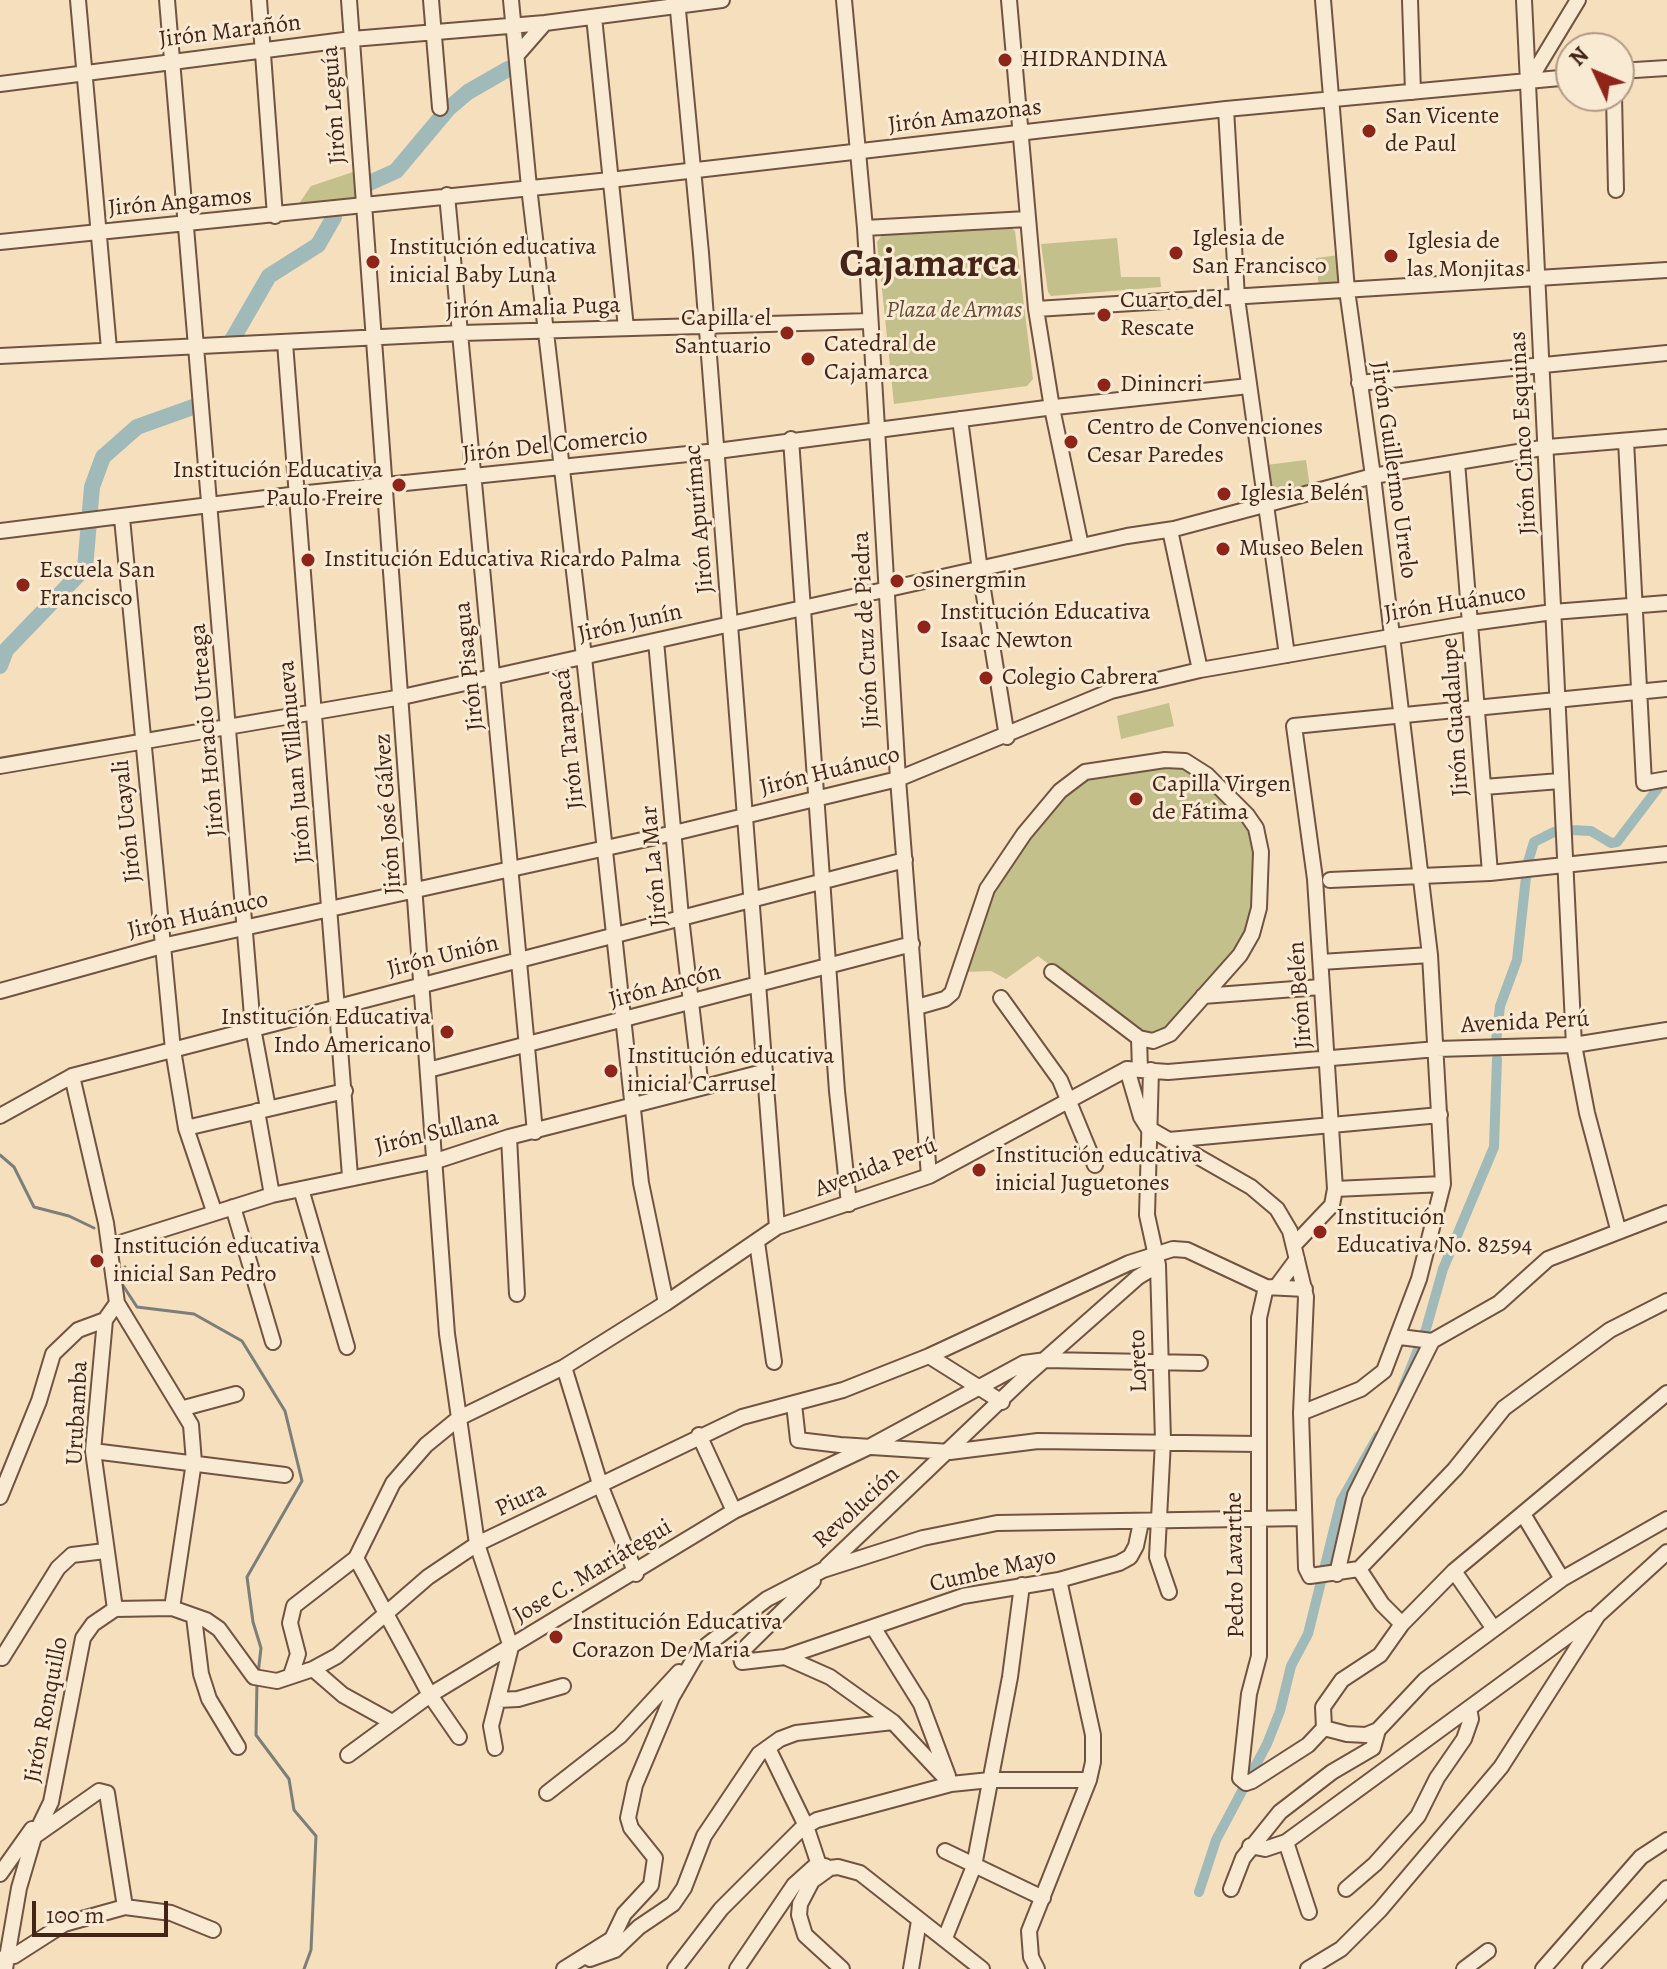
<!DOCTYPE html>
<meta charset="utf-8">
<style>
body{margin:0}
#map{position:relative;width:1667px;height:1969px;overflow:hidden;background:#f6dfbd;font-family:Alegreya,serif}
canvas{display:block}
.north{position:absolute;left:1555px;top:32px;width:80px;height:80px;box-sizing:border-box;background:#f9ead4;border:2px solid #b19b89;border-radius:50%;rotate:314deg;font-size:22px;font-weight:700;line-height:32px;text-align:center;color:#452418}
.north::after{content:'';display:block;margin:auto;width:28px;height:36px;background:#8f2418;clip-path:polygon(50% 0,100% 100%,50% 72%,0 100%)}
.scale{position:absolute;left:32px;top:1901px;width:136px;height:36px;box-sizing:border-box;border:4px solid #452418;border-top:0;padding-left:10px;font-size:24px;line-height:28px;white-space:nowrap;color:#452418;-webkit-text-stroke:6px #f9ead4;paint-order:stroke}
</style>
<div id="map">
<canvas width="1667" height="1969"></canvas>
<div class="north">N</div>
<div class="scale">100 m</div>
</div>
<script>
const c = document.querySelector('canvas').getContext('2d');
c.lineJoin = 'round';
function fill(path, color) { c.fillStyle = color; c.fill(path, 'evenodd'); }
const shape = rows => new Path2D(rows.map(r => 'M' + r).join(''));
function stroke(path, color, width, dash) { c.strokeStyle = color; c.lineWidth = width; c.lineCap = dash ? 'butt' : 'round'; c.setLineDash(dash || []); c.stroke(path); }
function drawText(font, color, halo, rows, align = 'center') {
  c.font = font + ' Alegreya,serif'; c.lineWidth = 6; c.setLineDash([]); c.textBaseline = 'middle'; c.strokeStyle = halo; c.fillStyle = color; for (const [text, x, y, turn = 0] of rows) {
    c.save(); c.translate(x, y); c.rotate((+turn || 0) * Math.PI / 180); c.textAlign = isNaN(turn) ? turn : align; if (halo) c.strokeText(text, 0, 0); c.fillText(text, 0, 0); c.restore();
  }
}
const green = shape([
 [353,172,356,205,294,211,311,186],
 [1010,227,1015,231,1033,379,1027,386,894,404,877,242,882,235],
 [1117,238,1121,277,1160,277,1161,287,1051,296,1048,292,1041,244],
 [1339,255,1342,287,1319,289,1316,258],
 [1306,460,1310,487,1270,496,1266,465],
 [1169,703,1174,726,1121,739,1117,716],
 [1157,766,1187,766,1239,812,1253,836,1257,866,1249,933,1235,954,1166,1030,1153,1036,1131,1027,1038,956,1006,979,991,971,964,972,991,892,1062,793,1086,776]
]);
const stream = shape([
 [0,1155,14,1167,34,1207,69,1216,94,1228],
 [125,1267,122,1284,137,1307,194,1314,242,1341,285,1411,302,1481,247,1577,253,1622,261,1648,258,1674],
 [257,1681,256,1735,289,1779,294,1810,316,1836,311,1950,304,1969]
]);
const canal = shape([
 [1569,830,1591,831,1611,843,1617,842,1658,788],
 [1528,862,1534,842,1554,832],
 [1496,1042,1500,1006,1517,960,1526,877],
 [1402,1390,1426,1329,1443,1269,1494,1147,1497,1059],
 [1199,1892,1216,1840,1267,1744,1280,1711,1291,1666,1308,1634,1341,1501,1378,1436]
]);
const river = shape([
 [367,184,396,171,448,109,468,92,508,69],
 [232,340,269,276,318,245,334,217],
 [0,666,6,650,85,568,92,487,103,457,137,427,193,407]
]);
const minor = shape([
 [78,0,109,349],
 [167,0,253,1028,268,1108],
 [259,0,275,216],
 [349,0,447,1334,477,1544,511,1647,491,1726,495,1748],
 [431,0,440,108],
 [511,0,529,187,584,657,641,1183,666,1303],
 [677,0,701,253,777,1227],
 [844,0,865,228,898,779,929,1176],
 [1009,0,1036,309,1052,408,1081,546],
 [1410,0,1413,92],
 [1524,0,1574,1045,1587,1113,1618,1229],
 [594,17,626,328],
 [517,55,545,23],
 [1619,71,1667,68],
 [1529,81,1578,0],
 [0,84,352,39,545,23,722,0],
 [1614,96,1616,190],
 [1226,109,1237,298,1287,655],
 [447,195,535,1132],
 [865,228,1027,219],
 [0,242,610,180,1226,109,1571,77],
 [1036,309,1667,270],
 [285,343,350,1176],
 [0,356,462,333,870,321],
 [1359,383,1667,353],
 [960,419,980,571,1007,737],
 [791,439,837,1091,849,1204],
 [1626,441,1644,783,1667,779],
 [1457,462,1490,873],
 [122,518,173,1050,186,1128,214,1211],
 [1170,530,1200,670],
 [0,531,298,494,717,451,1046,408,1249,386],
 [656,641,681,917,701,1088],
 [0,766,402,697,1127,536,1174,529,1373,476,1548,447,1667,437],
 [1484,787,1560,781],
 [1330,880,1490,873,1667,854],
 [1321,962,1430,955],
 [0,991,162,946,674,833,898,779,1111,691,1200,670,1471,623,1553,612,1667,603],
 [1203,996,1321,987],
 [1001,998,1060,1080,1095,1165],
 [917,1007,945,999,952,993,987,889,1024,834,1060,791,1085,772,1165,760,1185,761,1207,775,1247,815,1256,828,1261,852,1259,908,1252,934,1240,955,1170,1034,1153,1041,1139,1038,1052,972],
 [1139,1038,1140,1070],
 [1127,1069,1141,1117,1148,1128,1251,1187,1277,1209,1290,1231,1306,1297,1301,1413,1306,1568,1310,1576,1359,1569,1455,1469,1504,1408,1610,1330,1667,1301],
 [428,1070,912,944],
 [1151,1070,1147,1215,1158,1265,1163,1441,1157,1557,1169,1592],
 [72,1076,106,1223,117,1303,105,1320,93,1451,115,1609],
 [257,1111,272,1195],
 [0,1116,72,1076,905,860],
 [186,1128,345,1091],
 [509,1137,517,1294],
 [1169,1140,1440,1115],
 [301,1189,347,1347],
 [1335,1189,1443,1184],
 [233,1207,273,1342],
 [123,1242,272,1195,436,1161,509,1137,763,1072],
 [757,1242,774,1362],
 [1294,1245,1332,1205,1335,1189,1315,879,1294,726,1667,689],
 [1277,1286,1297,1259],
 [1305,1289,1266,1287,1259,1318,1259,1656,1249,1694,1240,1778,1246,1783,1252,1781,1308,1745,1324,1728],
 [117,1303,191,1425,194,1462,172,1608],
 [1400,1337,1432,1341,1499,1303,1548,1259,1667,1213],
 [929,1356,1002,1402],
 [564,1367,601,1487,636,1574],
 [1667,1393,1454,1571,1402,1624,1380,1655,1342,1680,1323,1707,1324,1728,1347,1734,1366,1735,1378,1730,1425,1680,1494,1629,1562,1579,1667,1519],
 [794,1404,798,1440,840,1445,950,1452,1038,1441,1258,1444],
 [184,1408,236,1394],
 [1301,1413,1361,1389,1384,1371,1419,1279,1443,1184,1430,955,1373,476,1347,290,1323,0],
 [699,1435,734,1511],
 [93,1451,285,1475],
 [0,1497,39,1401,53,1354,78,1330,105,1320],
 [1523,1514,1562,1579],
 [356,1558,430,1695,459,1737],
 [827,1566,1026,1376,1138,1277,1158,1265],
 [1359,1569,1382,1604,1402,1624],
 [1454,1571,1494,1629],
 [1337,1574,1355,1495,1432,1341],
 [813,1581,740,1653,742,1662,785,1657,830,1677,893,1722,951,1784],
 [194,1617,201,1674,209,1699,238,1747],
 [873,1627,921,1704,948,1776],
 [785,1657,963,1596,1059,1580,1119,1563,1130,1557,1136,1546,1141,1522],
 [2,1658,58,1568,72,1555,105,1551],
 [313,1669,343,1695,390,1721],
 [291,1675,298,1654,290,1623,294,1606,356,1558,393,1483,426,1445,459,1418,564,1367,666,1303,777,1227,929,1176,1127,1069,1168,1072,1437,1049,1574,1045,1667,1030],
 [498,1700,518,1699,563,1686],
 [768,1748,806,1826,819,1865],
 [348,1755,430,1695,734,1511,871,1446,1024,1363,1046,1360,1200,1363],
 [547,1793,620,1736,679,1672],
 [35,1836,99,1791,107,1793,125,1907],
 [1286,1842,1309,1912],
 [1250,1846,1265,1849,1286,1842,1591,1619],
 [945,1851,1043,1898],
 [0,1874,32,1829],
 [1231,1889,1243,1858,1280,1812,1332,1772,1373,1748,1378,1730],
 [1346,1889,1375,1864,1418,1816,1437,1778,1464,1739,1471,1719,1469,1708],
 [945,1938,974,1866,1010,1677,1022,1585],
 [5,1957,14,1956,64,1924,125,1907,171,1913,213,1930],
 [590,1959,615,1950,639,1927,673,1904,684,1888,704,1836,759,1754,780,1739,796,1733,893,1722],
 [5,1969,19,1888,34,1837,51,1802,83,1638,93,1624,115,1609,172,1608,206,1620,219,1629,254,1677,277,1681,313,1669,337,1656,428,1577,477,1544,742,1417,843,1390,929,1356,1129,1263,1173,1249,1187,1250,1266,1287],
 [564,1969,612,1939,624,1914,651,1885,655,1858,631,1828,628,1818,635,1785,672,1697,698,1652,767,1599,823,1570,923,1538,997,1523,1304,1518],
 [675,1969,721,1909,801,1829,817,1820,951,1784,990,1780,1089,1780],
 [737,1969,794,1885,814,1867,825,1866],
 [842,1969,805,1935,799,1915,800,1904,812,1881,830,1868,838,1867,860,1873,982,1969],
 [911,1969,919,1921],
 [1037,1969,1031,1957,1029,1931,1089,1780,1093,1762,1093,1735,1059,1580],
 [1308,1969,1341,1949,1380,1910,1501,1767,1598,1615,1667,1552],
 [1464,1969,1488,1951],
 [1543,1969,1641,1857,1667,1840],
 [1590,1969,1667,1888]
]);
const markers = [
 [1005,60,8,"#8f2418"],
 [1369,131,8,"#8f2418"],
 [1176,253,8,"#8f2418"],
 [1391,256,8,"#8f2418"],
 [373,262,8,"#8f2418"],
 [1104,315,8,"#8f2418"],
 [787,333,8,"#8f2418"],
 [808,359,8,"#8f2418"],
 [1104,385,8,"#8f2418"],
 [1071,442,8,"#8f2418"],
 [399,485,8,"#8f2418"],
 [1224,494,8,"#8f2418"],
 [1223,549,8,"#8f2418"],
 [308,560,8,"#8f2418"],
 [897,581,8,"#8f2418"],
 [23,585,8,"#8f2418"],
 [924,627,8,"#8f2418"],
 [986,678,8,"#8f2418"],
 [1136,799,8,"#8f2418"],
 [447,1032,8,"#8f2418"],
 [611,1071,8,"#8f2418"],
 [979,1170,8,"#8f2418"],
 [1320,1232,8,"#8f2418"],
 [97,1261,8,"#8f2418"],
 [556,1637,8,"#8f2418"]
];
const streetNames = [
 ["Jirón Marañón",230,32,-7],
 ["Jirón Leguía",335,105,-94],
 ["Jirón Amazonas",965,117,-7],
 ["Jirón Angamos",180,203,-5],
 ["Jirón Amalia Puga",533,309,-2],
 ["Jirón Cinco Esquinas",1524,433,-93],
 ["Jirón Del Comercio",555,446,-6],
 ["Jirón Guillermo Urrelo",1393,470,82],
 ["Jirón Apurímac",700,519,-95],
 ["Jirón Huánuco",1455,604,-9],
 ["Jirón Junín",630,624,-13],
 ["Jirón Cruz de Piedra",867,630,-93],
 ["Jirón Pisagua",470,666,-96],
 ["Jirón Guadalupe",1456,717,-94],
 ["Jirón Horacio Urteaga",208,730,-95],
 ["Jirón Tarapacá",570,739,-96],
 ["Jirón Juan Villanueva",296,762,-95],
 ["Jirón Huánuco",830,772,-14],
 ["Jirón José Gálvez",389,814,-94],
 ["Jirón Ucayali",128,821,-96],
 ["Jirón La Mar",655,866,-95],
 ["Jirón Huánuco",198,916,-13],
 ["Jirón Unión",443,957,-14],
 ["Jirón Ancón",665,987,-15],
 ["Jirón Belén",1301,995,-94],
 ["Avenida Perú",1525,1023,-3],
 ["Jirón Sullana",437,1133,-14],
 ["Avenida Perú",876,1168,-21],
 ["Loreto",1139,1361,-92],
 ["Urubamba",78,1413,-87],
 ["Piura",521,1500,-25],
 ["Revolución",857,1508,-43],
 ["Pedro Lavarthe",1236,1565,-91],
 ["Cumbe Mayo",993,1571,-13],
 ["Jose C. Mariátegui",593,1572,-31],
 ["Jirón Ronquillo",47,1710,-79]
];
const poiNames = [
 ["HIDRANDINA",1021,60],
 ["San Vicente",1385,117],
 ["de Paul",1385,145],
 ["Iglesia de",1192,239],
 ["San Francisco",1192,267],
 ["Iglesia de",1407,242],
 ["las Monjitas",1407,270],
 ["Institución educativa",389,248],
 ["inicial Baby Luna",389,276],
 ["Cuarto del",1120,301],
 ["Rescate",1120,329],
 ["Capilla el",771,319,"right"],
 ["Santuario",771,347,"right"],
 ["Catedral de",824,345],
 ["Cajamarca",824,373],
 ["Dinincri",1120,385],
 ["Centro de Convenciones",1087,428],
 ["Cesar Paredes",1087,456],
 ["Institución Educativa",383,471,"right"],
 ["Paulo Freire",383,499,"right"],
 ["Iglesia Belén",1240,494],
 ["Museo Belen",1239,549],
 ["Institución Educativa Ricardo Palma",324,560],
 ["Escuela San",39,571],
 ["Francisco",39,599],
 ["osinergmin",913,581],
 ["Institución Educativa",940,613],
 ["Isaac Newton",940,641],
 ["Colegio Cabrera",1002,678],
 ["Capilla Virgen",1152,785],
 ["de Fátima",1152,813],
 ["Institución Educativa",431,1018,"right"],
 ["Indo Americano",431,1046,"right"],
 ["Institución educativa",627,1057],
 ["inicial Carrusel",627,1085],
 ["Institución educativa",995,1156],
 ["inicial Juguetones",995,1184],
 ["Institución",1336,1218],
 ["Educativa No. 82594",1336,1246],
 ["Institución educativa",113,1247],
 ["inicial San Pedro",113,1275],
 ["Institución Educativa",572,1623],
 ["Corazon De Maria",572,1651]
];
const parkNames = [
 ["Plaza de Armas",954,311]
];
const townNames = [
 ["Cajamarca",929,266]
];
fill(green, '#c3c08c');
stroke(stream, '#7c7e79', 3);
stroke(canal, '#a0baba', 10);
stroke(river, '#a0baba', 16);
stroke(minor, '#715341', 18);
stroke(minor, '#f9ead4', 14);
for (const [x, y, r, color] of markers) { const dot = new Path2D(); dot.arc(x, y, r, 0, 2 * Math.PI); c.fillStyle = color; c.fill(dot); stroke(dot, '#f9ead4', 3); }
drawText('24px', '#452418', '#f9ead4', streetNames);
drawText('24px', '#452418', '#f9ead4', poiNames, 'left');
drawText('italic 24px', '#644b35', '#f9ead4', parkNames);
drawText('bold 40px', '#452418', '#f9ead4', townNames);
</script>
